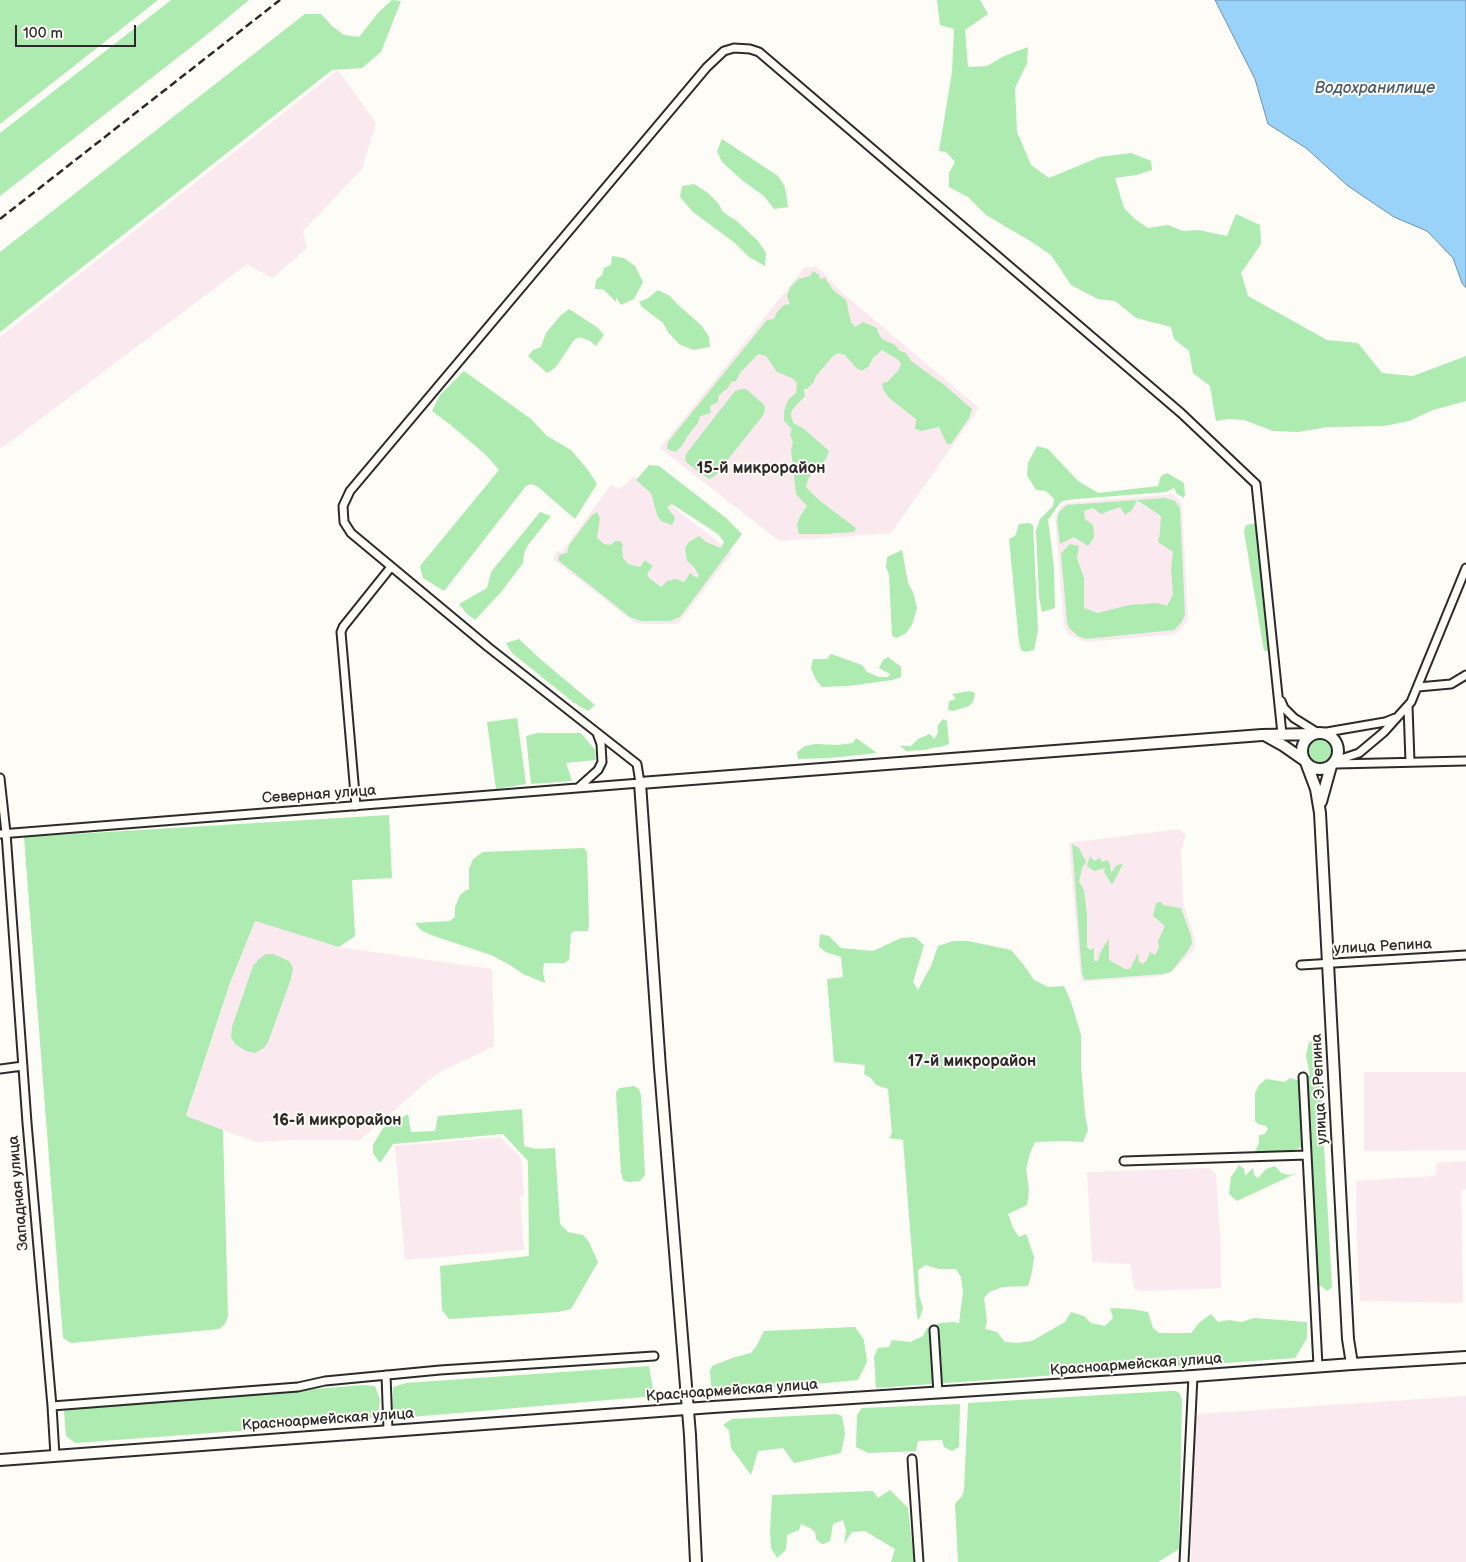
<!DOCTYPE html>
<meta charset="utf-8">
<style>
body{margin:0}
#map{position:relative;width:1466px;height:1562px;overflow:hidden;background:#fdfcf7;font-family:"Balsamiq Sans",sans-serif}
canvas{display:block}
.scale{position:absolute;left:15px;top:25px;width:121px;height:22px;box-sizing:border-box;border:2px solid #2b2b2b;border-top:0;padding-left:6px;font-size:15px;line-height:18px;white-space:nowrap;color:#2b2b2b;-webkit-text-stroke:4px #fdfcf7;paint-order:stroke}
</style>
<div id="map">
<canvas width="1466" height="1562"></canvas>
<div class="scale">100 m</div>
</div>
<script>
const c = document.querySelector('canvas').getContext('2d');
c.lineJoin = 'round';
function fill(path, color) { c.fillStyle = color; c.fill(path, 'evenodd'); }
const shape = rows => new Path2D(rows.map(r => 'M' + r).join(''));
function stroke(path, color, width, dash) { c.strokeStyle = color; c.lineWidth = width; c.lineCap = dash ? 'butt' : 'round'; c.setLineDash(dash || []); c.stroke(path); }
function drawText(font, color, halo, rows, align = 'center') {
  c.font = font + ' "Balsamiq Sans",sans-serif'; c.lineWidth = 4; c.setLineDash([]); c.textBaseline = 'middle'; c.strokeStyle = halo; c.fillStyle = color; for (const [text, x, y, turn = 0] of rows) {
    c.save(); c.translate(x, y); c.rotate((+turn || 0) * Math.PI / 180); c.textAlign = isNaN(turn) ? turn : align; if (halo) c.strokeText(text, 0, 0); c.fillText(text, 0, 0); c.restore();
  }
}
const built = shape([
 [338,70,376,123,362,169,303,231,307,248,272,278,247,264,6,445,0,448,0,337],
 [805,267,815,267,823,272,840,291,979,408,891,533,779,541,660,448],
 [634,476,732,553,678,624,645,624,635,623,553,559,557,551,562,552,611,485,618,489,629,482],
 [1172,494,1178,498,1182,505,1188,620,1181,629,1174,634,1086,642,1068,634,1064,623,1055,516,1061,506,1067,503],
 [1179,829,1186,835,1181,850,1183,903,1192,929,1195,945,1191,953,1171,972,1162,976,1081,982,1069,843],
 [255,920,339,947,492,969,494,1046,436,1074,360,1140,294,1140,256,1142,186,1117,230,983],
 [1364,1072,1466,1072,1466,1150,1364,1151],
 [500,1137,521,1158,524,1195,520,1196,524,1250,405,1260,395,1146],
 [1466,1161,1466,1189,1461,1190,1463,1303,1360,1301,1357,1242,1356,1181,1435,1176,1437,1163],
 [1209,1168,1216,1174,1221,1250,1221,1288,1140,1291,1134,1288,1130,1264,1092,1262,1087,1172],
 [1466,1396,1466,1562,1191,1562,1193,1458,1195,1420,1198,1414]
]);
const green = shape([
 [0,0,158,0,0,124],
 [171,0,249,0,204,37,0,196,0,133],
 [392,0,401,1,381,52,362,68,332,70,0,332,0,252,305,14,321,14,332,26,344,35,359,37,378,13],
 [937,0,980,0,988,14,965,30,968,67,987,66,1004,56,1028,47,1027,63,1015,88,1017,132,1031,165,1049,178,1100,157,1131,153,1151,161,1152,170,1136,175,1115,178,1124,208,1136,220,1148,228,1168,225,1183,231,1198,230,1227,236,1236,214,1260,225,1261,244,1241,273,1248,296,1327,340,1358,343,1382,373,1413,376,1466,356,1466,401,1433,410,1409,421,1384,426,1328,427,1298,432,1273,431,1244,420,1229,419,1216,421,1210,386,1193,373,1189,351,1174,339,1171,327,1136,318,1115,301,1098,299,1071,285,1051,255,1032,242,986,215,968,197,949,187,949,173,955,162,946,152,939,151,952,72,954,29,940,25],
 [722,139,778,176,785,187,788,207,774,209,764,196,743,181,722,162,717,151],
 [694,184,708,193,718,203,723,212,738,222,758,241,766,253,765,266,749,257,735,243,693,212,680,197,682,186],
 [612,256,624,258,635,266,643,282,634,299,621,305,616,297,616,302,603,289,595,289,596,280,602,275,604,268,611,265],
 [813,271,819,275,820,279,825,278,833,290,846,300,851,322,855,327,863,322,877,328,878,333,882,339,895,345,900,351,906,353,911,361,943,384,972,409,969,418,951,444,947,444,939,427,921,431,915,429,916,419,889,398,883,389,882,383,887,382,899,370,901,363,897,359,882,350,873,358,869,366,862,371,856,368,845,355,838,353,833,356,816,376,813,383,807,389,804,389,805,396,792,410,791,415,793,423,803,428,829,451,826,459,808,479,806,487,820,501,856,528,854,532,825,534,799,534,797,525,800,516,807,506,796,494,791,450,793,442,790,435,792,429,784,421,784,411,788,400,796,393,797,383,792,378,777,372,766,356,758,354,740,373,736,381,731,382,728,388,719,395,718,402,710,406,711,413,700,416,698,423,689,434,681,447,675,452,667,449,668,442,767,320,774,319,777,312,784,305,790,304,787,296,790,288,798,279,810,276],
 [658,290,670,296,676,303,702,326,709,337,710,347,693,350,679,344,668,332,663,323,642,307,639,302,648,298],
 [569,309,598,328,604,335,596,346,590,341,579,337,574,340,556,367,547,373,528,356,533,350,541,347,546,333,560,316],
 [464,371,531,419,547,436,571,450,588,470,597,484,575,519,537,486,531,484,526,486,444,591,423,578,420,566,499,470,486,455,452,426,432,411,440,395],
 [741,389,746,389,763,404,765,407,764,414,715,476,709,479,687,463,685,459,686,454,735,391],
 [1037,446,1048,449,1078,481,1098,493,1158,486,1161,476,1167,473,1184,483,1185,494,1184,498,1177,494,1174,488,1166,492,1076,499,1063,501,1060,503,1048,520,1054,568,1055,608,1042,612,1039,597,1036,531,1040,519,1053,506,1054,499,1046,491,1036,490,1027,475,1028,463],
 [649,465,659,466,726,518,742,534,680,617,669,621,641,621,630,617,558,560,559,555,567,553,569,545,592,515,597,512,600,518,597,538,604,544,611,545,615,541,620,541,623,545,622,549,623,558,628,564,640,567,645,560,650,564,653,566,647,574,649,578,661,587,667,581,676,579,684,582,690,573,697,578,699,575,694,567,687,561,685,548,689,542,699,536,706,542,721,548,724,542,718,534,672,504,667,507,675,518,672,525,661,521,657,515,651,493,636,480],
 [1165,498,1175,501,1180,508,1185,615,1181,623,1174,630,1086,639,1078,636,1069,628,1067,622,1061,553,1070,544,1079,546,1077,558,1084,578,1084,608,1098,613,1129,605,1157,603,1167,606,1173,594,1171,569,1173,552,1158,542,1160,532,1161,516,1137,500,1132,510,1125,515,1120,507,1101,514,1093,508,1084,511,1085,519,1093,525,1094,538,1088,546,1074,537,1060,544,1057,521,1059,512,1067,505],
 [540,512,551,516,528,545,524,553,523,563,502,591,475,620,466,613,459,604,487,588,491,572],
 [1029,523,1033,525,1038,631,1034,650,1026,652,1021,650,1019,642,1009,539,1015,536,1019,524],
 [1257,523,1270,650,1264,651,1244,531,1246,525],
 [902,550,908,583,913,592,917,608,912,625,906,633,897,638,892,636,889,575,886,567,887,557],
 [519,639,539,658,595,705,588,711,573,702,512,653,506,643],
 [831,654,862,665,867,672,879,677,888,677,890,674,879,668,883,660,888,657,901,667,901,677,892,680,848,686,822,687,816,680,811,668,813,659,827,659],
 [970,691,975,693,973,702,969,706,953,711,948,710,949,701,956,699,952,694],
 [517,718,526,784,496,789,487,722],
 [943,719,947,721,949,744,940,747,935,747,924,750,906,751,900,746,911,746,918,739,930,734,934,739,938,733,938,725],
 [537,733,581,733,595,750,596,760,566,763,572,781,531,784,526,736],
 [856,738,877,753,830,758,798,759,797,752,805,746,816,744,838,745,853,743],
 '1309 751a11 11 0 1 1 22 0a11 11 0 1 1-22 0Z',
 [389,815,392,878,352,880,355,936,339,947,255,921,230,983,186,1116,223,1130,228,1316,225,1324,219,1329,71,1343,63,1338,24,837],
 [1072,844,1079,848,1086,862,1082,868,1079,882,1084,890,1087,915,1087,947,1090,950,1094,948,1094,961,1098,961,1100,953,1109,938,1109,960,1125,969,1130,969,1138,953,1139,962,1143,964,1147,960,1150,952,1155,955,1159,948,1158,941,1165,926,1153,916,1156,903,1161,902,1163,905,1181,908,1191,936,1192,943,1187,952,1171,972,1162,974,1085,980,1082,974],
 [584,848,587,852,589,924,588,931,575,931,571,933,569,960,564,963,544,963,543,971,545,983,523,974,510,965,491,955,431,935,421,930,415,923,450,921,455,917,455,907,460,895,466,890,469,890,469,869,473,859,483,852],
 [1090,856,1094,861,1100,858,1102,862,1107,860,1110,864,1111,873,1117,865,1123,864,1112,885,1104,872,1105,868,1094,871,1087,866],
 [820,934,829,936,841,948,873,951,901,938,915,937,924,945,913,982,918,990,931,966,938,946,953,941,968,941,1011,950,1023,964,1034,980,1048,987,1064,986,1071,1002,1081,1035,1081,1065,1085,1115,1088,1130,1083,1142,1064,1141,1035,1142,1030,1153,1026,1169,1029,1190,1027,1205,1008,1214,1013,1228,1019,1237,1026,1234,1034,1257,1032,1272,1028,1286,1003,1287,989,1292,984,1298,987,1322,985,1329,997,1332,1005,1342,1017,1343,1032,1341,1065,1322,1071,1312,1084,1316,1091,1323,1105,1326,1113,1318,1110,1308,1131,1309,1148,1312,1153,1328,1159,1333,1191,1333,1200,1322,1211,1314,1218,1322,1229,1320,1241,1322,1254,1318,1307,1322,1307,1338,1295,1358,876,1388,874,1357,878,1348,889,1347,892,1340,910,1342,923,1336,927,1328,941,1323,953,1322,959,1323,963,1292,961,1277,956,1269,939,1269,926,1265,918,1270,919,1295,923,1308,919,1320,917,1317,903,1140,889,1138,892,1133,888,1089,876,1085,871,1078,864,1074,865,1065,834,1062,827,979,843,977,841,957,826,952,819,947],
 [266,954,273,954,289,961,293,968,291,979,268,1042,264,1048,255,1053,246,1051,235,1044,231,1037,232,1027,253,966,259,959],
 [1318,1041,1332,1287,1327,1291,1321,1286,1311,1286,1302,1145,1300,1148,1287,1152,1255,1151,1259,1143,1259,1135,1265,1134,1268,1129,1266,1126,1258,1124,1255,1121,1255,1093,1259,1085,1266,1079,1285,1082,1290,1078,1297,1080,1310,1075,1306,1056,1309,1042],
 [634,1086,639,1089,641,1095,645,1175,640,1181,628,1182,623,1180,621,1172,616,1093,618,1089,621,1088],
 [522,1109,524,1146,535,1149,555,1148,560,1224,568,1232,583,1235,589,1242,598,1262,571,1309,558,1312,449,1319,442,1310,440,1266,529,1256,528,1161,503,1134,393,1144,380,1163,373,1153,373,1145,383,1128,408,1114,411,1132,435,1131,438,1116],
 [1239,1165,1244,1169,1245,1176,1253,1168,1254,1175,1258,1178,1266,1169,1275,1166,1281,1173,1290,1175,1297,1173,1237,1201,1229,1194,1231,1177],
 [855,1327,864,1340,867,1362,858,1380,717,1393,711,1385,710,1371,712,1366,735,1357,751,1353,757,1345,764,1331],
 [649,1366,654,1396,400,1418,392,1415,393,1387,406,1383],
 [364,1385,375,1386,380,1400,378,1415,360,1422,75,1443,66,1436,64,1411,74,1408],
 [1170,1391,1176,1391,1180,1394,1182,1401,1179,1549,1158,1562,958,1562,955,1504,962,1496,964,1490,968,1403],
 [960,1404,959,1447,952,1451,944,1447,942,1440,918,1441,916,1451,868,1453,856,1447,857,1415,862,1408],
 [836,1414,842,1416,845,1434,841,1453,794,1463,783,1448,758,1451,751,1475,731,1448,729,1430,723,1425,732,1419],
 [890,1490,908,1508,914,1562,891,1562,895,1549,865,1531,852,1532,844,1544,846,1530,843,1520,833,1524,830,1541,826,1543,822,1544,816,1539,815,1532,810,1528,801,1524,799,1530,787,1535,786,1550,777,1558,771,1548,770,1531,772,1495,873,1491,878,1498]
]);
const water = shape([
 [1215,0,1466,0,1466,288,1462,283,1453,258,1427,231,1394,217,1348,186,1306,148,1268,124,1255,79,1215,0]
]);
const street = shape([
 [1418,687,1451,684,1466,675],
 [1281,701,1284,708,1294,718,1318,733],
 [1408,706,1410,762],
 [1321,733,1385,722,1395,718],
 [1335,761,1359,753,1384,732,1411,702,1466,568],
 [1336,764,1466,761],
 [0,778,6,833,27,1123,52,1406,55,1456],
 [579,787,598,770,602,762,601,744,597,733],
 [356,806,341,632,343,627,391,567],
 [0,834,640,783,637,764,488,647,351,533,344,522,343,506,350,491,707,67,724,51,734,48,750,49,759,52,1181,413,1256,484,1282,734],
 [1301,965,1466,955],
 [0,1069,23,1066],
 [1303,1077,1318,1366],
 [1124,1161,1307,1155],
 [934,1330,938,1393],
 [386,1375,388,1430],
 [52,1406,298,1387,325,1381,440,1370,654,1356],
 [912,1459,919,1562],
 [1184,1562,1193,1376]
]);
const secondary = shape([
 '1302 751a18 18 0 1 1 36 0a18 18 0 1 1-36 0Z',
 [1266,736,1284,746,1304,760],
 [1307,765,1316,789,1320,813,1348,1339,1352,1364],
 [1321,802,1331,766],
 [0,1460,713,1407,1193,1376,1352,1364,1466,1357],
 [696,1562,690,1435,660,1068,640,783,1262,735,1314,734]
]);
const rail = shape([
 [0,219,280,0]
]);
const streetNames = [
 ["Северная улица",319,795,-4],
 ["улица Репина",1383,947,-3],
 ["улица Э.Репина",1320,1089,-93],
 ["Западная улица",19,1193,-95],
 ["Красноармейская улица",1136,1365,-4],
 ["Красноармейская улица",732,1391,-4],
 ["Красноармейская улица",328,1420,-4]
];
const waterNames = [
 ["Водохранилище",1375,89]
];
const neighbourhoodNames = [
 ["15-й микрорайон",761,469],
 ["17-й микрорайон",972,1062],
 ["16-й микрорайон",337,1121]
];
fill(built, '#faeaef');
fill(green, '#adebb1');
fill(water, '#9ad3fa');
stroke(water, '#6e90a7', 1);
stroke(street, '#2b2b2b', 11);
stroke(secondary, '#2b2b2b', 14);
stroke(street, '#fdfcf7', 7);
stroke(secondary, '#fdfcf7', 10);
stroke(rail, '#2b2b2b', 2.5, [8, 4]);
drawText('15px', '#2b2b2b', '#fdfcf7', streetNames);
drawText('italic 16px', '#4c5d69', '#fdfcf7', waterNames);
drawText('bold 16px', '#2b2b2b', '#fdfcf7', neighbourhoodNames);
</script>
